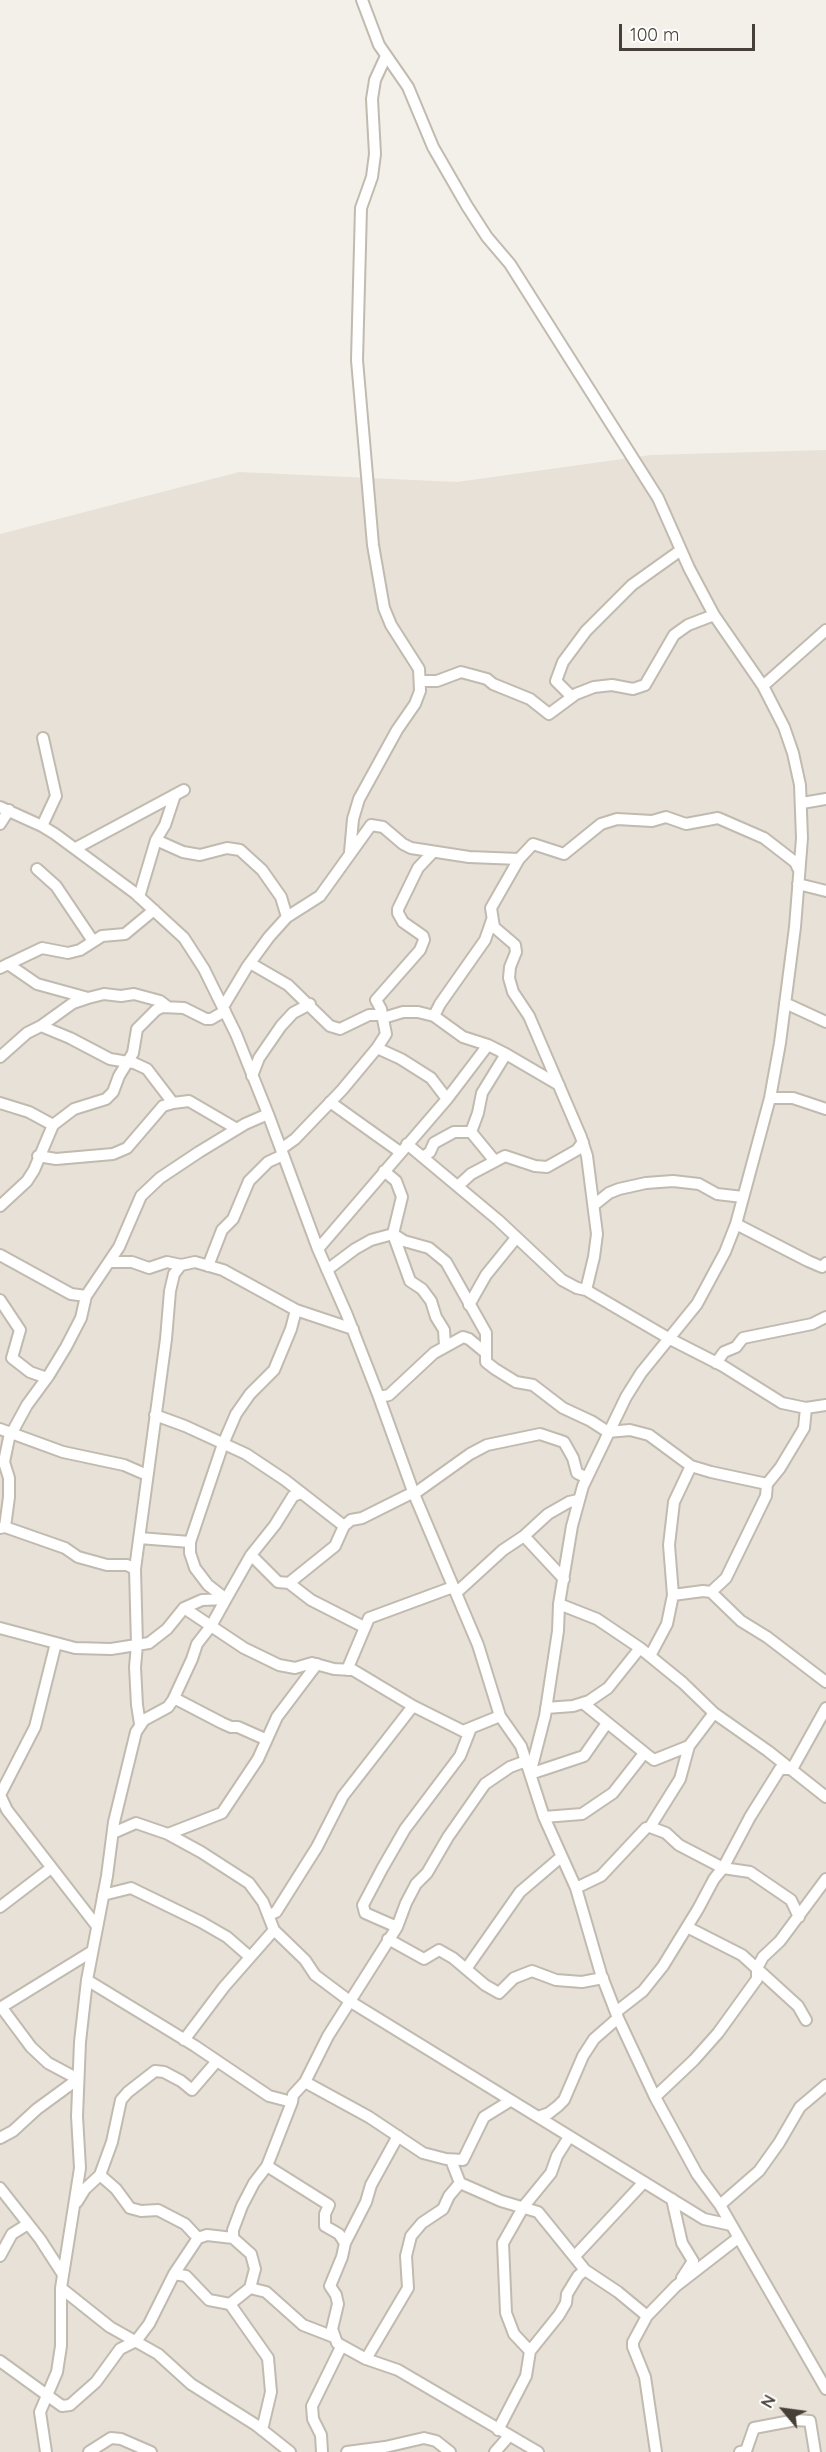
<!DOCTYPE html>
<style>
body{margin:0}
#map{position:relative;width:826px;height:2452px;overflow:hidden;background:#f3f0e9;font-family:Quicksand,sans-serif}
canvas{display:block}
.north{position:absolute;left:754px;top:2380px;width:60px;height:60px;-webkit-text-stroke:4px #fff;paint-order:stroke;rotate:299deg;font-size:16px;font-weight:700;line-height:24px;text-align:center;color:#474038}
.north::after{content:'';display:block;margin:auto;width:21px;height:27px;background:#474038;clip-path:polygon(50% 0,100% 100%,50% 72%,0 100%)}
.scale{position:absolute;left:619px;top:24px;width:136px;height:27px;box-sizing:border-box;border:3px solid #474038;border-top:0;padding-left:8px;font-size:18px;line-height:21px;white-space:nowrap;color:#474038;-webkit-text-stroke:4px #fff;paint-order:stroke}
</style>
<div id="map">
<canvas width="826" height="2452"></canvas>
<div class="north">N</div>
<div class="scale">100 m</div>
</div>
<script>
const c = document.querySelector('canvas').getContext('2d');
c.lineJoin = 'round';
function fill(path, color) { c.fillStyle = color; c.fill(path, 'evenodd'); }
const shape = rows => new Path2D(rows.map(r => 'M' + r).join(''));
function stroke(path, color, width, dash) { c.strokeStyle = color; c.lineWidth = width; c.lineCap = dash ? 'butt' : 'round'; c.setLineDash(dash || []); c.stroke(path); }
const residential = shape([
 [826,450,826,2452,0,2452,0,534,239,472,457,482,651,455]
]);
const minor = shape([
 [362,0,379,45,408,87,433,147,467,206,487,237,510,264,658,498,689,568,714,615,763,686,784,727,793,753,800,785,802,838,795,927,780,1043,770,1098,736,1224,725,1252,697,1304,641,1373,626,1397,583,1486,572,1526,559,1604,558,1631,545,1716,530,1774,584,1756,607,1723],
 [420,681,437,681,461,672,487,679,493,684,530,699,549,714,576,694,594,687,612,685,633,689,645,685,674,635,688,625,714,615],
 [763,686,826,630],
 [572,697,556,681,563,662,586,631,632,585,681,550],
 [802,803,826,799],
 [0,807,42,826,55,834,135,893,184,938,204,969,236,1034,268,1114,318,1249,347,1315,379,1397,414,1494,478,1645,500,1716,521,1746,544,1817,576,1888,601,1974,618,2018,655,2097,697,2174,720,2205,826,2389],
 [0,824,9,810],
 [42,826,56,796,43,738],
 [156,840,183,852,200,855,227,848,240,850,262,870,281,897,287,917],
 [76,848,184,790],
 [350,852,353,819,359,799,397,730,415,704,420,691,419,669,391,625,384,608,373,545,357,360,361,208,372,177,375,154,372,99,375,80,386,56],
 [519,859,491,908,494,927,515,945,516,952,510,967,509,978,513,992,529,1016,581,1137,587,1156,597,1234,594,1257,586,1290,670,1339,723,1366,782,1403,806,1408,826,1405],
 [37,869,56,886,93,941],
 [798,884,826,891],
 [139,897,156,840,165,825,175,795],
 [492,920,485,940,440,1004,434,1016,463,1037,488,1045,506,1054,559,1085],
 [250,963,288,985,330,1026,340,1029,369,1015,383,1015],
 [8,964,37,984,88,998],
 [0,968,42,948,68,953,80,950,102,936,125,934,154,910],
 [785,1003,826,1022],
 [223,1007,247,967,269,937,287,917,320,896,371,825,383,827,403,844,411,848,469,857,519,859,533,844,564,854,601,824,617,819,652,821,666,817,686,824,718,818,764,838,795,862,799,870],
 [383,1018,403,1012,418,1012,434,1016],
 [41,1026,70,1038,110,1059,134,1063,147,1069,173,1103],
 [377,1048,401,1059,431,1078,447,1099],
 [0,1057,27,1033,41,1026,73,1003,88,998,104,994,121,996,134,994,160,1001,168,1007],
 [252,1076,259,1058,281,1026,293,1013,310,1004],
 [770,1098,793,1098,826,1109],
 [330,1102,400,1152],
 [0,1103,29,1112,53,1125,74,1109,106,1099,113,1092,119,1076,133,1053,137,1029,156,1010,162,1007,184,1008,206,1019,211,1019,225,1011],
 [471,1132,478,1113,482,1093,506,1054],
 [407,1144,498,1220,562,1280,577,1288,586,1290],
 [281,1149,295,1139,342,1090,377,1048,386,1034,381,1009,376,1000,420,950,424,940,423,936,403,922,398,913,398,909,418,868,433,852],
 [38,1156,56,1159,113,1154,127,1148,163,1106,173,1103,189,1101,237,1129],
 [423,1157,430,1152,434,1143,454,1132,471,1132,494,1160],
 [384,1171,396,1181,402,1197,393,1234,404,1241,429,1248,446,1262,486,1333,486,1353],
 [458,1186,471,1174,505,1156,535,1166,547,1167,577,1150,583,1142],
 [594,1205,609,1193,619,1189,646,1183,673,1181,699,1184,717,1194,743,1197],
 [0,1206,27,1181,34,1170,53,1125],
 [736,1224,808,1261,822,1267,826,1263],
 [318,1249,447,1099,488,1045],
 [0,1255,71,1294,86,1296],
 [109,1262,132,1262,149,1268,167,1262,181,1265,195,1262,223,1270,296,1310],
 [208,1266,222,1230,233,1219,249,1181,268,1162,283,1155],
 [327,1270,355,1249,371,1240,393,1234,410,1281,422,1289,431,1301,436,1317,444,1330,445,1346],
 [0,1300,20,1330,12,1358,30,1372,47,1378],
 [469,1305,486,1275,516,1238],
 [716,1363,724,1352,736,1347,743,1338,812,1324,826,1317],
 [379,1397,389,1395,434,1353,463,1337,469,1339,486,1353,486,1362,495,1369,516,1382,533,1385,563,1408,591,1421,608,1432,630,1430,649,1435,691,1466,711,1472,767,1484],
 [155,1415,185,1426,246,1454,285,1480,344,1526],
 [0,1429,63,1452,124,1465,147,1475],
 [414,1494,470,1454,487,1445,540,1434,564,1442,573,1458,577,1473,587,1478],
 [5,1527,9,1497,9,1478,4,1462,9,1438,27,1405,49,1375,66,1347,81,1318,86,1296,119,1247,141,1196,160,1178,199,1152,245,1124,268,1114],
 [0,1528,5,1527,65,1548,78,1557,107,1565,127,1565,135,1569],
 [524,1536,564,1579],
 [139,1538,190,1542],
 [251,1555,275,1525,293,1496,301,1493],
 [289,1583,311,1600,364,1627],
 [711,1592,741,1621,767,1637,826,1682],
 [456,1593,503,1550,524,1536,548,1514,569,1502,578,1500],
 [673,1595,703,1591,711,1592,726,1578,766,1496,767,1484,780,1468,804,1428,806,1408],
 [559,1604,597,1619,640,1648,683,1683,714,1713,768,1751,826,1797],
 [184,1608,244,1648,279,1665,295,1668,312,1663,334,1669,353,1670,413,1706,463,1731,500,1716],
 [0,1628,75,1648,111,1649,149,1643,167,1629,184,1608,202,1600,226,1599,251,1555,278,1582,289,1583,335,1546,344,1526,351,1520,362,1518,414,1492],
 [650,1656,667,1624,673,1595,669,1545,674,1502,691,1466],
 [347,1670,369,1618,453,1587],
 [174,1698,222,1723,231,1727,238,1727,265,1739],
 [583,1703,646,1754],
 [546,1708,573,1706,589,1701,608,1688,640,1648],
 [140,1724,137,1705,135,1667,137,1645,135,1569,166,1339,170,1291,174,1274,181,1265],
 [0,1795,35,1727,56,1643],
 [0,1795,7,1810,96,1925],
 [544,1817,582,1814,613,1793,642,1756,646,1754,654,1760,689,1746],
 [650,1827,680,1779,689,1746,714,1713],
 [113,1833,136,1823,168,1834,201,1852,249,1883,263,1902,274,1930,305,1960,315,1975,351,2002,704,2219,731,2225],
 [168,1834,222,1813,258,1759,277,1717,317,1664],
 [576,1888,601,1876,646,1828,650,1827,666,1833,679,1845,723,1868,750,1872,791,1900,799,1917],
 [103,1895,131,1888,201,1922,227,1937,250,1957],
 [0,1907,51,1868],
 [269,1915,276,1912,317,1847,343,1796,413,1706],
 [397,1927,365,1913,363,1905,382,1869,405,1829,460,1756,471,1728],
 [687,1927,742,1955,798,2006,806,2020],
 [388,1939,424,1959,439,1950,453,1958,485,1985,499,1993,514,1978,532,1971,556,1980,582,1982,603,1978],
 [466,1969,520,1892,561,1857],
 [87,1980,195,2046,269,2096,292,2102,293,2095,305,2082,328,2036,397,1927,406,1903,416,1884,427,1873,448,1837,485,1784,510,1767,526,1761],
 [0,2008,91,1952],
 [0,2009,2,2008,31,2047,48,2063,78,2079,37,2109,13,2131,0,2138],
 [616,2012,643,1991,663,1966,698,1909,714,1879,723,1868,750,1817,780,1769,792,1769,826,1708],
 [184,2040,224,1987,274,1930],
 [305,2082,369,2117,423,2153,446,2159,463,2160,484,2117,510,2101],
 [655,2097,694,2060,718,2033,757,1979,757,1968,763,1957,780,1941,826,1879],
 [292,2102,267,2166,329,2205,325,2214,325,2226,339,2234,345,2243,342,2257,330,2286,336,2295,338,2304,332,2329,337,2343,366,2359,398,2370,538,2452],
 [538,2117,549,2113,558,2106,564,2100,583,2056,594,2039,618,2018],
 [451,2160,460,2183,501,2201,538,2212,585,2270,618,2292,647,2316],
 [100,2175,116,2189,130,2208,141,2211,158,2210,185,2224,198,2238],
 [0,2188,40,2239,62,2273],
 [672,2199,682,2243,693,2261,682,2278],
 [77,2202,85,2189,100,2175,112,2142,121,2100,128,2092,155,2071,164,2072,181,2081,192,2090,217,2061],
 [720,2205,759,2171,779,2143,800,2107,826,2085],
 [233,2238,233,2230,242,2206,254,2183,267,2166],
 [345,2243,366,2202,371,2185,398,2136],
 [0,2256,12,2234,28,2224],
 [575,2256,644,2182],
 [174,2274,186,2276,209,2300,230,2304,268,2358,271,2392,262,2430],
 [61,2288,110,2327,158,2354,191,2384,256,2425,290,2452],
 [230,2304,250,2288,266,2292,303,2325,334,2337],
 [530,2351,514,2334,506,2313,503,2243,524,2206,551,2173,557,2156,569,2137],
 [366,2359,408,2288,406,2256,411,2236,422,2223,443,2209,449,2196,460,2183],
 [0,2361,62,2406,70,2405,96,2382,120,2349,136,2341,149,2324,174,2274,198,2238,207,2235,233,2238,251,2254,255,2269,250,2288],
 [498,2430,526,2376,530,2351,559,2315,566,2303,567,2294,578,2276,585,2270],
 [46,2452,40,2412,57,2372,61,2346,61,2288,80,2168,77,2116,80,2042,87,1980,107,1876,114,1822,136,1732,144,1720,168,1707,173,1700,192,1659,197,1644,211,1626,226,1599,208,1585,195,1568,190,1553,190,1542,223,1444,236,1414,250,1394,274,1370,291,1329,296,1310,353,1329],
 [89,2452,111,2438,121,2439,151,2452],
 [322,2452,321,2435,313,2419,312,2406,341,2347],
 [347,2452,385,2447,424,2438,436,2441,450,2452],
 [495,2452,509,2436],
 [656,2452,645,2377,633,2347,633,2342,647,2316,676,2286,738,2238],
 [740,2452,746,2451,754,2428,796,2420,810,2421,815,2452]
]);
fill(residential, '#e7e1d8');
stroke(minor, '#c1baaf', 14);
stroke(minor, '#fff', 10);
</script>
